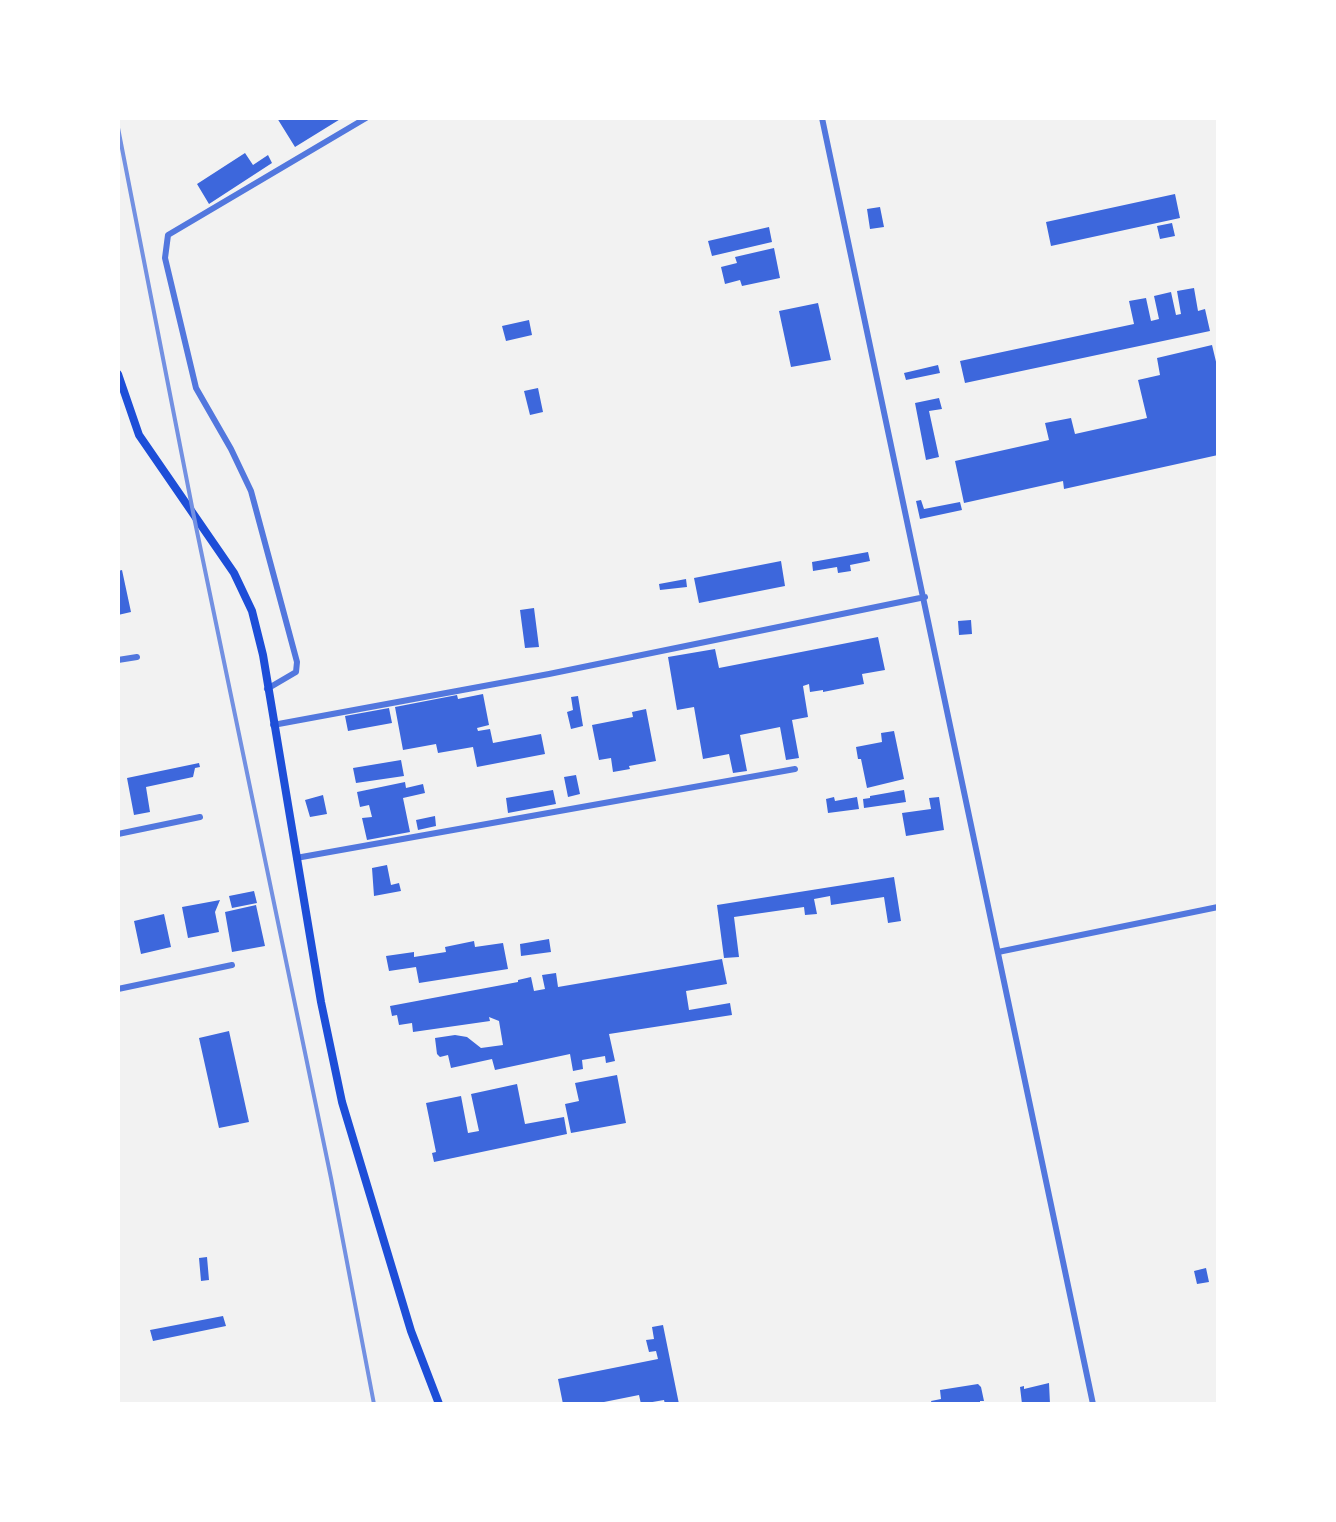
<!DOCTYPE html>
<style>
body{margin:0}
#map{position:relative;width:1336px;height:1522px;overflow:hidden;background:#f2f2f2;font-family:Montserrat,sans-serif}
canvas{display:block}
.frame{position:absolute;inset:0;border:120px solid #fff;pointer-events:none}
</style>
<div id="map">
<canvas width="1336" height="1522"></canvas>
<div class="frame"></div>
</div>
<script>
const c = document.querySelector('canvas').getContext('2d');
c.lineJoin = 'round';
function fill(path, color) { c.fillStyle = color; c.fill(path, 'evenodd'); }
const shape = rows => new Path2D(rows.map(r => 'M' + r).join(''));
function stroke(path, color, width, dash) { c.strokeStyle = color; c.lineWidth = width; c.lineCap = dash ? 'butt' : 'round'; c.setLineDash(dash || []); c.stroke(path); }
const building = shape([
 [277,118,342,118,295,147],
 [245,153,253,165,268,155,272,163,209,204,197,184],
 [1175,194,1180,218,1051,246,1046,222],
 [880,207,884,227,870,229,867,209],
 [1172,223,1175,236,1160,239,1157,226],
 [769,227,772,242,712,256,708,241],
 [774,248,780,278,742,286,740,280,725,284,721,267,737,263,735,257],
 [1194,288,1198,311,1205,309,1210,331,965,383,960,361,1134,324,1129,301,1146,298,1151,321,1159,319,1154,296,1171,292,1176,315,1181,314,1177,291],
 [818,303,831,360,791,367,779,311],
 [529,320,532,335,506,341,502,326],
 [1212,345,1218,370,1218,455,1064,489,1063,481,964,503,955,461,1049,440,1045,423,1071,418,1075,434,1147,418,1138,380,1160,375,1157,358],
 [938,365,940,373,906,380,904,373],
 [538,388,543,412,530,415,524,391],
 [939,398,942,409,929,411,939,457,926,460,915,403],
 [921,500,924,509,960,502,962,510,920,519,916,501],
 [868,552,870,561,850,565,851,571,838,573,837,567,813,571,812,562],
 [781,561,785,586,699,603,694,578],
 [122,570,131,612,118,615,118,571],
 [686,579,687,587,660,590,659,584],
 [534,608,539,647,525,648,520,610],
 [971,620,972,634,959,635,958,621],
 [878,637,885,670,862,674,864,684,823,692,823,690,810,692,809,684,803,686,808,717,792,720,799,758,786,760,780,727,740,735,747,771,733,773,729,754,703,759,694,707,677,710,668,657,715,649,719,668],
 [483,694,489,725,477,728,478,731,490,729,493,743,541,734,545,754,477,767,473,747,438,753,436,744,403,750,395,707,457,695,458,699],
 [578,696,583,726,571,729,567,712,573,710,571,697],
 [389,708,392,723,348,731,345,716],
 [646,709,656,761,629,766,630,769,613,772,611,758,599,760,592,725,633,717,632,712],
 [894,731,904,779,867,788,861,759,858,759,856,747,882,742,881,733],
 [401,760,404,776,356,783,353,768],
 [199,763,200,767,195,768,193,777,146,787,150,812,134,815,127,778],
 [576,775,580,794,568,797,564,777],
 [405,782,406,788,423,784,425,793,403,798,410,832,367,840,362,818,372,817,369,805,360,807,357,792],
 [553,790,556,804,508,813,506,798],
 [904,790,906,802,864,808,863,799,870,798,870,796],
 [323,795,327,814,310,817,305,800],
 [834,797,835,801,857,797,859,809,828,813,826,799],
 [939,797,944,830,906,836,902,813,931,809,929,798],
 [435,816,436,826,418,830,416,820],
 [387,865,391,885,399,883,401,891,374,896,372,868],
 [894,877,901,921,888,923,884,897,831,905,830,896,814,899,817,914,805,915,804,907,734,917,739,957,724,958,717,905],
 [254,891,257,903,232,908,229,896],
 [220,900,215,912,219,932,188,938,182,907],
 [256,905,265,946,232,952,225,912],
 [164,914,171,947,141,954,134,921],
 [549,939,551,952,521,956,520,944],
 [474,941,475,947,503,943,508,969,419,983,416,967,389,971,386,956,414,952,414,957,446,952,445,947],
 [722,959,727,984,686,991,689,1010,730,1003,732,1015,609,1034,615,1061,606,1063,605,1056,582,1060,583,1069,573,1071,570,1054,495,1070,492,1059,451,1068,448,1055,440,1057,437,1054,435,1038,455,1035,467,1037,481,1048,503,1045,499,1021,489,1017,490,1021,413,1032,412,1023,399,1025,397,1015,392,1016,390,1006,518,982,518,980,531,977,534,991,545,989,542,975,556,973,558,987],
 [229,1031,249,1122,219,1128,199,1038],
 [617,1075,626,1123,571,1133,565,1104,579,1101,575,1083],
 [517,1084,525,1124,564,1117,567,1134,434,1162,432,1153,436,1152,426,1103,461,1096,468,1133,479,1131,471,1094],
 [207,1257,209,1280,201,1281,199,1258],
 [1206,1268,1209,1282,1197,1284,1194,1271],
 [223,1316,226,1326,153,1341,150,1330],
 [663,1325,679,1404,665,1404,664,1400,641,1404,639,1395,594,1404,563,1404,558,1379,658,1359,656,1351,649,1352,646,1340,654,1339,652,1327],
 [1049,1383,1050,1404,1022,1404,1020,1387,1024,1386,1024,1389],
 [978,1384,981,1387,984,1401,980,1401,980,1404,932,1404,931,1401,941,1399,940,1390]
]);
const minor = shape([
 [822,118,1093,1404],
 [118,660,137,657],
 [267,689,296,672,297,662,251,491,231,449,196,388,165,258,168,235,366,118],
 [273,725,549,674,925,597],
 [118,834,200,817],
 [296,858,795,769],
 [998,952,1218,907],
 [118,989,232,965]
]);
const secondary = shape([
 [118,374,139,435,234,573,252,611,263,655,321,1002,342,1102,411,1331,439,1404]
]);
const rail = shape([
 [118,128,194,517,331,1178,374,1404]
]);
fill(building, '#3d67dc');
stroke(minor, '#5277de', 6);
stroke(secondary, '#1d4ed8', 8);
stroke(rail, '#7290e2', 4);
</script>
